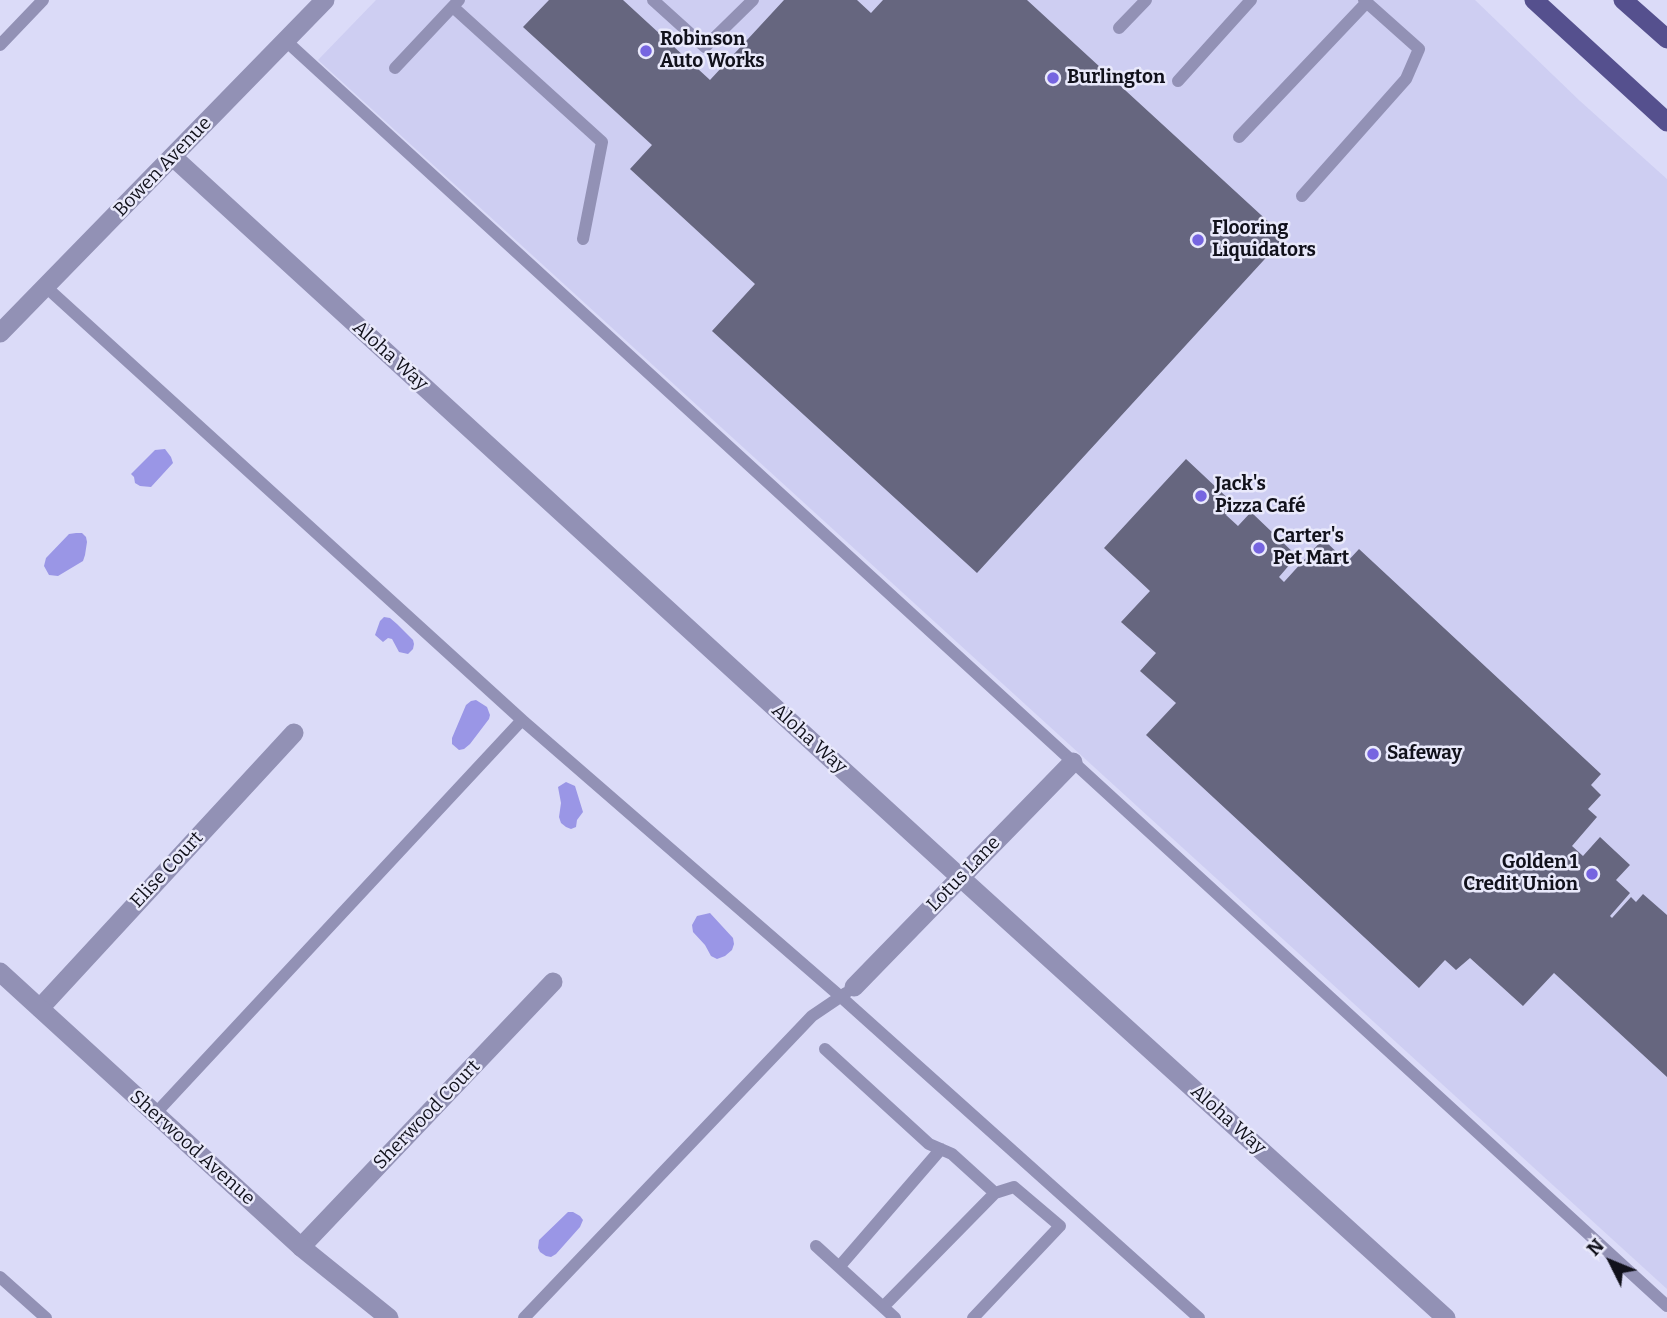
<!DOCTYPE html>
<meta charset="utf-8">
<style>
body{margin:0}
#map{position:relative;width:1667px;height:1318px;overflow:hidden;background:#dbdbf8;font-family:Bitter,serif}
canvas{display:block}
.north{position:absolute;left:1576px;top:1227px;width:70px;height:70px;-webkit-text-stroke:5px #e9e9fb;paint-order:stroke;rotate:313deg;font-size:19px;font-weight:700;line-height:28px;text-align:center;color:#11111b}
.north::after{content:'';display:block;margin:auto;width:24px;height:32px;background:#11111b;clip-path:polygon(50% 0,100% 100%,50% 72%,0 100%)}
</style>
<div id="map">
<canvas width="1667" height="1318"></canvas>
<div class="north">N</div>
</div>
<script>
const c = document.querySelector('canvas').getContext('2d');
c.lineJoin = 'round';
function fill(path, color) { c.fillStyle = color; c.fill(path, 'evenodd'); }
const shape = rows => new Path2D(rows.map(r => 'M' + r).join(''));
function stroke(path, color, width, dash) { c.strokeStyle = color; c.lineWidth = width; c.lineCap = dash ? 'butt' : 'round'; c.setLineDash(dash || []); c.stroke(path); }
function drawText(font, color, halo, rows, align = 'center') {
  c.font = font + ' Bitter,serif'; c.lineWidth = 5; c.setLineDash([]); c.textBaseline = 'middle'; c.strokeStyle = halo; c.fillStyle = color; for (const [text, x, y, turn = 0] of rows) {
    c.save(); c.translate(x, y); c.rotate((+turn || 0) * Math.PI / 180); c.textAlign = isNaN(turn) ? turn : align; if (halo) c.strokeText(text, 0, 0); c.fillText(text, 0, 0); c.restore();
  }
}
const built = shape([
 [376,0,1475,0,1580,101,1667,179,1667,1289,318,60]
]);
const water = shape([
 [165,449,171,457,173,463,151,487,140,486,135,483,134,477,131,474,155,450],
 [76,533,82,533,86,537,87,542,85,555,83,561,58,576,49,575,44,566,46,558,69,534],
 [384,617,390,618,397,624,413,640,414,644,413,649,408,654,399,652,392,639,388,638,383,642,375,635,380,621],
 [476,700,487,707,490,715,489,719,470,744,464,749,459,750,452,744,452,738,466,705,471,701],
 [566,782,575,786,583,812,577,820,576,827,571,829,566,827,561,823,559,817,561,803,558,787],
 [710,913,733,938,734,944,732,950,725,956,717,959,711,956,705,945,693,932,692,925,697,916],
 [568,1212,573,1212,580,1216,583,1220,580,1227,556,1254,551,1257,546,1256,540,1252,538,1248,539,1240]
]);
const building = shape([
 [549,0,623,0,710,80,784,0,857,0,871,13,883,0,1027,0,1285,237,977,573,712,331,755,284,630,169,652,145,523,27],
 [1186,459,1235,505,1226,515,1238,526,1251,512,1297,556,1279,577,1284,582,1323,539,1347,562,1359,549,1601,774,1591,785,1601,795,1588,809,1597,817,1572,846,1583,856,1600,837,1630,865,1616,880,1630,893,1610,916,1612,918,1631,897,1636,902,1643,894,1667,915,1667,1077,1554,973,1523,1006,1470,958,1456,970,1445,960,1419,988,1146,735,1176,703,1140,671,1156,653,1121,622,1150,591,1104,548]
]);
const service = shape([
 [653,0,705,47,753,0],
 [453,7,602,142,583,239],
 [1119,28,1146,0],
 [286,41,1667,1306],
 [0,45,43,0],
 [395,68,459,0],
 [1178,81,1251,0],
 [1239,137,1367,2],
 [1302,196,1406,79,1419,49,1364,0],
 [46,287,522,720,841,997,1199,1318],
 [825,1049,929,1144,952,1154,995,1193,1014,1187,1060,1226,973,1318],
 [155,1114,522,720],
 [816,1246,895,1318],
 [839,1267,941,1149],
 [0,1277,46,1318],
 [883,1307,995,1193],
 [524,1318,812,1016,846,993]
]);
const minor = shape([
 [173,157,961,878,1446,1318],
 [854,987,1073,762],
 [40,1008,294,733],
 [301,1247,553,982]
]);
const tertiary = shape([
 [0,333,325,0],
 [0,972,301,1247,389,1318]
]);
const primary = shape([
 [1534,0,1667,122],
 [1623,0,1667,39]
]);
const markers = [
 [646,51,7,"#7665e0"],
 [1053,78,7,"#7665e0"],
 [1198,240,7,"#7665e0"],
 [1201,496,7,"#7665e0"],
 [1259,548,7,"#7665e0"],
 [1373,754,7,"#7665e0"],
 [1592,874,7,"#7665e0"]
];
const poiNames = [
 ["Robinson",660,40],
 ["Auto Works",660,62],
 ["Burlington",1067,78],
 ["Flooring",1212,229],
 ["Liquidators",1212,251],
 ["Jack's",1215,485],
 ["Pizza Café",1215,507],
 ["Carter's",1273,537],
 ["Pet Mart",1273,559],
 ["Safeway",1387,754],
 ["Golden 1",1578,863,"right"],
 ["Credit Union",1578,885,"right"]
];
const streetNames = [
 ["Bowen Avenue",163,167,-46],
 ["Aloha Way",390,356,42],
 ["Aloha Way",809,739,42],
 ["Elise Court",167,870,-47],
 ["Lotus Lane",964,874,-46],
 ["Sherwood Court",427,1115,-46],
 ["Aloha Way",1228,1120,42],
 ["Sherwood Avenue",192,1148,42]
];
fill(built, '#cecef2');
fill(water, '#9a96e6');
fill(building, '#66667f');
stroke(service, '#9291b5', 12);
stroke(minor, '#9291b5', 19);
stroke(tertiary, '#9291b5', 19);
stroke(primary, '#55508e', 19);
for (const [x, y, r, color] of markers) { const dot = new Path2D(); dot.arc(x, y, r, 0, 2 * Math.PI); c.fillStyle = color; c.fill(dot); stroke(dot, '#e9e9fb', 2.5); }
drawText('bold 19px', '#11111b', '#e9e9fb', poiNames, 'left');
drawText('19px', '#11111b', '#e9e9fb', streetNames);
</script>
